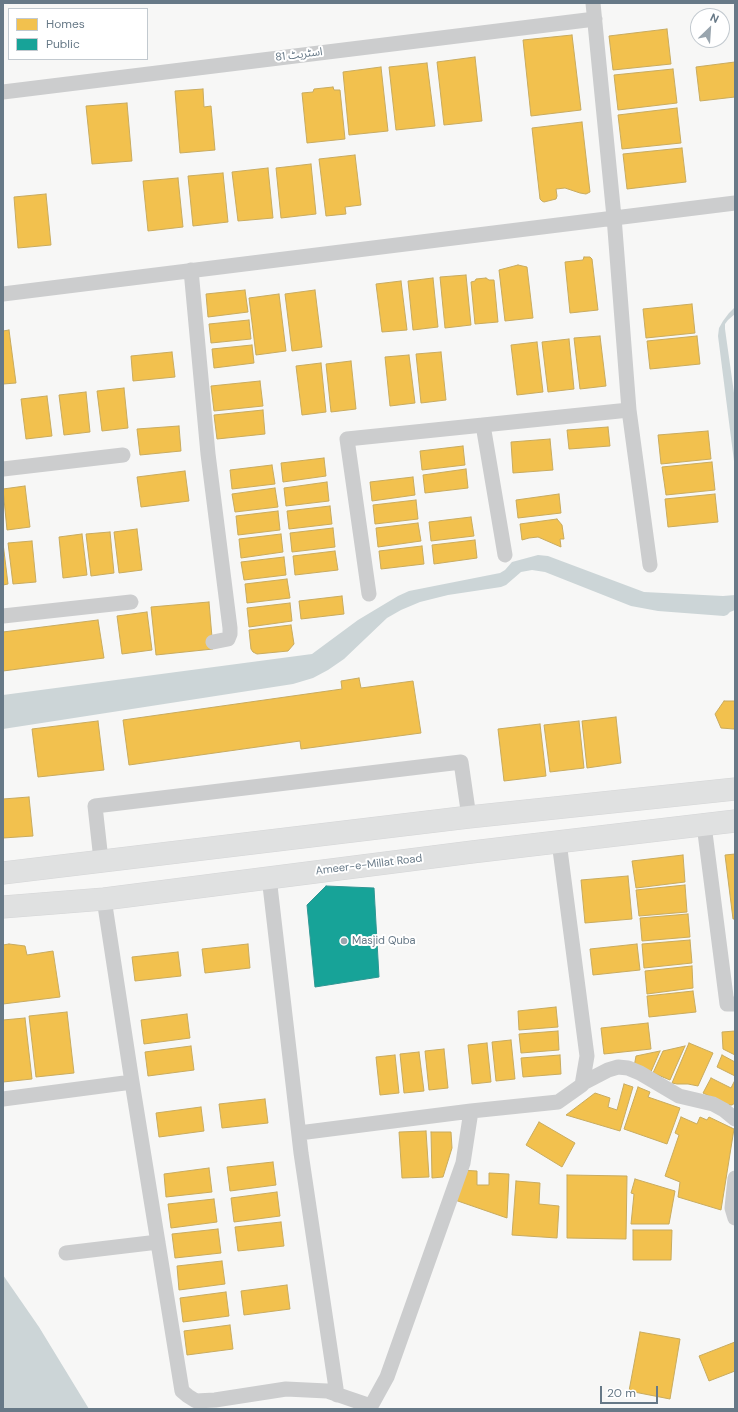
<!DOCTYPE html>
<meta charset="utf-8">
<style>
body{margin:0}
#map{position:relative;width:738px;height:1412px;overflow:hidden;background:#f7f7f6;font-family:"DM Sans",sans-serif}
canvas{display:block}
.frame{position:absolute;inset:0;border:4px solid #677987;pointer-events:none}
.legend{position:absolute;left:8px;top:8px;width:140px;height:52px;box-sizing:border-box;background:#fff;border:1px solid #c2c9cf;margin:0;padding:5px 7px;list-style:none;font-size:12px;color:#677987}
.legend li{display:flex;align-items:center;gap:8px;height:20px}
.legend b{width:20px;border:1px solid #c2c9cf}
.north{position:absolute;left:690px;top:8px;width:40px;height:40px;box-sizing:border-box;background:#fff;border:1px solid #c2c9cf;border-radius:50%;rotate:25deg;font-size:11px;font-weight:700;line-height:16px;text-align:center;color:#677987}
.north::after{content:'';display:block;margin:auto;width:14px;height:18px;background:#99a5ae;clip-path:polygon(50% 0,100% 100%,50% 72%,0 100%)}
.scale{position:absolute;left:600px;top:1386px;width:58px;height:18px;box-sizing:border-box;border:2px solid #677987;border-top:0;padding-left:5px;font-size:12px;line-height:14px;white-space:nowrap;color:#677987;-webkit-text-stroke:3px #fff;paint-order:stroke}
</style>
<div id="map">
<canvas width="738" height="1412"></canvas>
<div class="frame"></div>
<ul class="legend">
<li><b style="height:11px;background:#f2c14e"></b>Homes</li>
<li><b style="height:11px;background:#17a398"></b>Public</li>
</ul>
<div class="north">N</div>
<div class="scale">20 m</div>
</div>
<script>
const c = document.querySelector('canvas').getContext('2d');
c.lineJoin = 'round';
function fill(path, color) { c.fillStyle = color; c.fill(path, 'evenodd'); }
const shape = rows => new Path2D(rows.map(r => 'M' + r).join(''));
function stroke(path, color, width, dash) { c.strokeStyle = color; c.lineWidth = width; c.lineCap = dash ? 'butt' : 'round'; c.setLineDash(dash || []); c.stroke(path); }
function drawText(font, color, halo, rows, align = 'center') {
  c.font = font + ' "DM Sans","Noto Sans Arabic",sans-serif'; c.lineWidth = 4; c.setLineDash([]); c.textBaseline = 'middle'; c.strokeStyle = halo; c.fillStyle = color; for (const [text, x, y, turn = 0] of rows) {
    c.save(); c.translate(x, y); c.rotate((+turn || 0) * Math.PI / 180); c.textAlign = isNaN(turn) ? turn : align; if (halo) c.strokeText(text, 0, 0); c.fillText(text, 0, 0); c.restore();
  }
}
const water = shape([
 [735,307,735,314,728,320,725,324,725,329,735,400,735,469,718,336,719,328,723,321,729,313],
 [538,555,548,556,644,592,723,596,735,595,735,610,730,612,727,615,724,616,658,611,631,606,545,572,532,570,521,572,506,585,501,587,448,595,420,602,401,610,387,618,344,659,328,670,313,678,293,684,3,729,3,695,312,654,358,620,398,596,409,591,500,573,505,570,512,562],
 [3,1275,39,1327,89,1409,3,1409]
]);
const homes = shape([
 [667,29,671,64,613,70,609,36,667,29],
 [572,35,581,110,531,116,523,40,572,35],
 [475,57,482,121,444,125,437,62,475,57],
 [735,62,735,97,700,101,696,67,735,62],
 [427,63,435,126,396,130,389,67,427,63],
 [381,67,388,131,349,135,343,72,381,67],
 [673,69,677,103,618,110,614,75,673,69],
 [333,87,334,90,340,90,345,139,307,143,302,93,313,92,314,89,333,87],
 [203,89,204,107,211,106,215,150,180,153,175,91,203,89],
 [127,103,132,161,92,164,86,106,127,103],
 [677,108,681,143,622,149,618,115,677,108],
 [582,122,590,192,586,194,580,193,565,188,556,189,557,196,556,199,544,202,542,201,540,199,532,128,582,122],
 [682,148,686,182,627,189,623,154,682,148],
 [355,155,361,205,345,207,346,214,326,216,319,159,355,155],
 [311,164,316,214,281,218,276,168,311,164],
 [268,168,273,218,238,221,232,172,268,168],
 [223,173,228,222,193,226,188,176,223,173],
 [178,178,183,227,148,231,143,181,178,178],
 [46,194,51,245,18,248,14,197,46,194],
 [584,257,590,257,592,259,598,310,570,313,565,262,583,260,584,257],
 [518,265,527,267,533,318,505,321,499,270,518,265],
 [466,275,471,325,445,328,440,277,466,275],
 [433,278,438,327,413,330,408,281,433,278],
 [486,278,489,280,494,280,498,322,475,324,471,282,475,281,476,279,486,278],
 [401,281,407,330,382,332,376,284,401,281],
 [245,290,248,312,208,317,206,294,245,290],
 [315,290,322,347,292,351,285,294,315,290],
 [279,294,286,351,256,355,249,298,279,294],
 [692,304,695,333,646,338,643,309,692,304],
 [249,320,251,339,211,343,209,324,249,320],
 [9,330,16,383,3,384,3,331,9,330],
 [600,336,606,386,580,389,574,338,600,336],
 [697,336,700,364,650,369,647,341,697,336],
 [569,339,574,389,548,392,542,342,569,339],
 [537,342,543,392,517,395,511,345,537,342],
 [252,345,254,363,214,368,212,349,252,345],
 [172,352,175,377,133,381,131,356,172,352],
 [441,352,446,400,421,403,416,354,441,352],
 [409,355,415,403,390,406,385,357,409,355],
 [351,361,356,409,331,412,326,364,351,361],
 [321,363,326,412,302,415,296,366,321,363],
 [260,381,263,406,214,411,211,386,260,381],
 [124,388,128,428,102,431,97,391,124,388],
 [86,392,90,432,64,435,59,395,86,392],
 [47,396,52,436,26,439,21,399,47,396],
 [263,410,265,434,217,439,214,415,263,410],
 [179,426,181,451,140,455,137,429,179,426],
 [608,427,610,446,569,449,567,430,608,427],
 [708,431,711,459,661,464,658,435,708,431],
 [550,439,553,470,513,473,511,442,550,439],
 [463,446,465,465,422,470,420,451,463,446],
 [324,458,326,476,283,482,281,463,324,458],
 [712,462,715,490,666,495,662,467,712,462],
 [272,465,275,484,232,489,230,470,272,465],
 [466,469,468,488,425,493,423,475,466,469],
 [185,471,189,501,141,507,137,477,185,471],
 [413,477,415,495,372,501,370,482,413,477],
 [327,482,329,501,286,506,284,488,327,482],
 [25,486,30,527,7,530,3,489,25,486],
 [275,488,278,507,235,512,232,494,275,488],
 [559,494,561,513,518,518,516,500,559,494],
 [715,494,718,522,668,527,665,499,715,494],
 [416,500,418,519,375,524,373,505,416,500],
 [330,506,332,524,289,529,287,511,330,506],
 [278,511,280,530,238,535,236,516,278,511],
 [471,517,474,536,431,541,429,522,471,517],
 [557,519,562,525,564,539,560,539,561,547,538,537,529,538,522,540,520,524,557,519],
 [418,523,421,541,378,547,376,528,418,523],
 [333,528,335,547,292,552,290,533,333,528],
 [137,529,142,570,119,573,114,532,137,529],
 [110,532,114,573,91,576,86,534,110,532],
 [82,534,87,575,63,578,59,537,82,534],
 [281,534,283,552,241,558,239,539,281,534],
 [475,540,477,558,434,564,432,545,475,540],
 [32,541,36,582,13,584,8,543,32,541],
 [3,543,8,584,3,585,3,543],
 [422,546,424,564,381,569,379,551,422,546],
 [335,551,338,570,295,575,293,556,335,551],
 [284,557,286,575,244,580,241,562,284,557],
 [287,579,290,598,247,603,245,584,287,579],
 [342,596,344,614,301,619,299,601,342,596],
 [209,602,213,649,156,655,151,607,209,602],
 [290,603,292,621,249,627,247,608,290,603],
 [147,612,152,650,122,654,117,616,147,612],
 [98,620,104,658,3,671,3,632,98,620],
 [291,625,294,644,288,651,257,654,253,652,251,649,249,630,291,625],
 [359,678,361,688,413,681,421,733,301,749,300,741,129,765,123,720,342,689,341,681,359,678],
 [724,701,735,701,735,727,734,729,721,728,715,714,724,701],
 [616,717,621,763,587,768,582,721,616,717],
 [98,721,104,770,38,777,32,729,98,721],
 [579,721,584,768,550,772,544,725,579,721],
 [540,724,546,776,504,781,498,729,540,724],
 [29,797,33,836,3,838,3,799,29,797],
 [735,854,735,919,733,919,725,855,735,854],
 [683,855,685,882,636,888,632,861,683,855],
 [628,876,632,919,585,923,581,880,628,876],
 [685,885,687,912,639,916,636,890,685,885],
 [688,914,690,937,642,941,640,918,688,914],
 [690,940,692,963,644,968,642,944,690,940],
 [9,944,25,946,27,955,53,951,60,997,3,1004,3,945,9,944],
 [248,944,250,968,205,973,202,949,248,944],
 [637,944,640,970,593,975,590,949,637,944],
 [178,952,181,976,135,981,132,957,178,952],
 [692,966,693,988,647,994,645,971,692,966],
 [693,991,696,1012,649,1017,647,996,693,991],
 [556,1007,558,1027,519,1030,518,1011,556,1007],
 [67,1012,74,1073,36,1077,29,1016,67,1012],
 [187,1014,190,1038,144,1044,141,1020,187,1014],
 [25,1018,32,1079,3,1082,3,1020,25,1018],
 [648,1023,651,1049,604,1054,601,1028,648,1023],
 [558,1031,559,1050,521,1053,519,1034,558,1031],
 [735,1031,735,1055,723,1049,722,1032,735,1031],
 [511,1040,515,1079,496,1081,492,1042,511,1040],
 [487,1043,491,1082,472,1084,468,1045,487,1043],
 [689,1043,713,1053,698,1086,688,1084,677,1084,672,1083,689,1043],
 [191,1046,194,1070,148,1076,145,1052,191,1046],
 [685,1046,670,1080,653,1073,663,1051,685,1046],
 [444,1049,448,1088,429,1090,425,1051,444,1049],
 [660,1051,650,1074,634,1067,636,1056,660,1051],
 [419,1052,424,1091,404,1093,400,1054,419,1052],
 [395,1055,399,1093,380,1095,376,1057,395,1055],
 [560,1055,561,1074,523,1077,521,1058,560,1055],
 [722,1055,735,1062,735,1076,717,1067,722,1055],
 [711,1078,731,1088,735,1080,735,1103,732,1105,727,1105,703,1093,711,1078],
 [624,1084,633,1087,620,1131,566,1115,595,1093,610,1098,608,1107,617,1110,624,1084],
 [638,1087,650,1092,648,1097,680,1108,667,1144,624,1129,638,1087],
 [265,1099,268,1123,222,1128,219,1104,265,1099],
 [201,1107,204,1131,159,1137,156,1113,201,1107],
 [681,1117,697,1124,700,1117,707,1120,709,1117,734,1129,721,1210,678,1197,680,1182,665,1176,679,1135,675,1133,681,1117],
 [539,1122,575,1143,562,1167,526,1145,539,1122],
 [426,1131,429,1177,402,1178,399,1132,426,1131],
 [431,1132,451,1132,452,1148,443,1177,432,1178,431,1132],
 [273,1162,276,1185,230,1191,227,1167,273,1162],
 [209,1168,212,1192,166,1197,164,1174,209,1168],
 [459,1170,477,1171,477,1185,489,1185,489,1173,509,1174,507,1218,452,1199,459,1170],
 [567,1175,627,1176,626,1239,567,1238,567,1175],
 [635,1179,675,1191,669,1224,631,1224,634,1194,631,1193,635,1179],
 [516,1181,540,1183,539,1204,559,1206,557,1238,512,1235,516,1181],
 [277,1192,280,1216,234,1222,231,1198,277,1192],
 [214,1199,217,1222,171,1228,168,1204,214,1199],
 [281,1222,284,1246,238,1251,235,1227,281,1222],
 [218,1229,221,1253,175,1258,172,1234,218,1229],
 [633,1230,672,1230,671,1260,633,1260,633,1230],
 [222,1261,225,1284,179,1290,177,1266,222,1261],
 [287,1285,290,1309,244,1315,241,1291,287,1285],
 [226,1292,229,1316,183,1322,180,1298,226,1292],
 [230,1325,233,1349,187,1355,184,1331,230,1325],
 [640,1332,680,1339,670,1399,629,1391,640,1332],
 [735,1342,735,1371,709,1381,699,1356,735,1342]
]);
const public = shape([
 [326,886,374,888,379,977,315,987,307,905,326,886]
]);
const minor = shape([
 [593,3,614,217,629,410,650,565],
 [3,92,595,19],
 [191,270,208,454,230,628,230,634,228,639,213,642],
 [3,294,735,203],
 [483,425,505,555],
 [3,469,123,455],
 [369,594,347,439,629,410],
 [3,616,131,602],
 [704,825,727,1004,735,1004],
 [101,860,95,806,461,762,469,817],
 [269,877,301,1153,337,1395],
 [104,899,132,1082,182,1391,188,1396,196,1401,215,1400,286,1389,327,1391,371,1406,387,1377,463,1163,471,1111],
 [583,1083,608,1070,618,1067,628,1068,640,1073,679,1096,713,1104,724,1110,735,1119],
 [3,1099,132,1082],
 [299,1133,471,1111,558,1102,582,1085,587,1056,559,842],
 [735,1178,732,1208,735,1218],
 [66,1253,158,1242]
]);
const secondary = shape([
 [3,873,469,817,735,789],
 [3,907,104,899,472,852,735,821]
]);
const markers = [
 [344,941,4,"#99a5ae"]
];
const streetNames = [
 ["اسٹریٹ 81",299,55,-7],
 ["Ameer-e-Millat Road",369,865,-7]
];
const poiNames = [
 ["Masjid Quba",352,941]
];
fill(water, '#ccd5d7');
fill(homes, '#f2c14e');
stroke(homes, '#c8ab5f', 1);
fill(public, '#17a398');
stroke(public, '#2f9693', 1);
stroke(secondary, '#d4d5d6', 23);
stroke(minor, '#cccdce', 15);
stroke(secondary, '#e0e1e1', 22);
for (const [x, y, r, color] of markers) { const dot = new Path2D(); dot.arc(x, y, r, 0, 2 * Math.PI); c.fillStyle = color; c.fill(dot); stroke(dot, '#fff', 1.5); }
drawText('11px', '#677987', '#fff', streetNames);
drawText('11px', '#677987', '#fff', poiNames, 'left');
</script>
